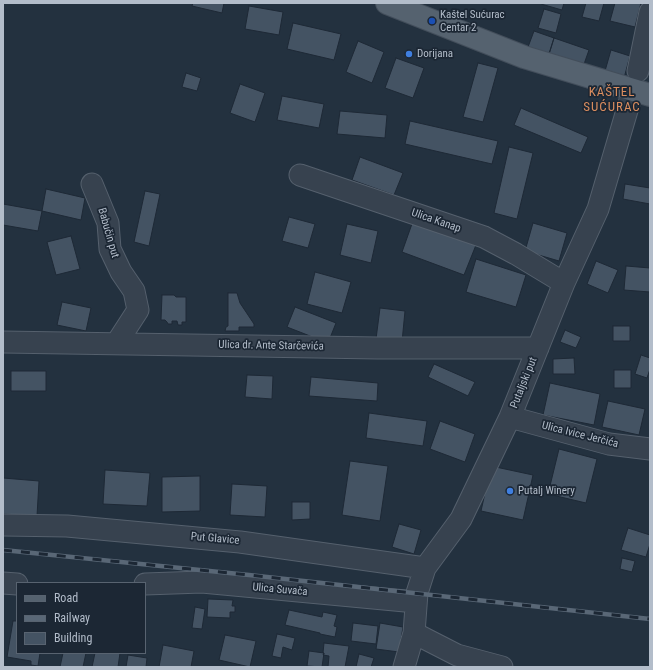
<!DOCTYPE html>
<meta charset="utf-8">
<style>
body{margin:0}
#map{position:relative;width:653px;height:670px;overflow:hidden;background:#23313f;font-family:"Roboto Condensed",sans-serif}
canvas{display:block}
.frame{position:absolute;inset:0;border:4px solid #b3bdca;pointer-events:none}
.legend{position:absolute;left:16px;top:582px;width:130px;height:72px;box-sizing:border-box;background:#1c2734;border:1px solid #586370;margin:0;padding:5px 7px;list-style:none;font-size:12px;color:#b3bdca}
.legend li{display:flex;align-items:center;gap:8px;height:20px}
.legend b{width:20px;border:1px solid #586370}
</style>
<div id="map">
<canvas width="653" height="670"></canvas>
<div class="frame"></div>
<ul class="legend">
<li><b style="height:5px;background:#55626f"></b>Road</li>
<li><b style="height:5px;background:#596776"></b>Railway</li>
<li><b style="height:11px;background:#445363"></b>Building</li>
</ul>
</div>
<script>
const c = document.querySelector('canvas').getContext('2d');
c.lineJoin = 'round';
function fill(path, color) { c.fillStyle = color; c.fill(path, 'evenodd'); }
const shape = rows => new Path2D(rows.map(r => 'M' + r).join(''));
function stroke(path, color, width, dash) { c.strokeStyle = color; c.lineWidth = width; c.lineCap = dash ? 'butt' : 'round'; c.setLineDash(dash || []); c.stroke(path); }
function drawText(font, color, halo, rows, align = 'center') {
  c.font = font + ' "Roboto Condensed",sans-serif'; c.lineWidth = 3.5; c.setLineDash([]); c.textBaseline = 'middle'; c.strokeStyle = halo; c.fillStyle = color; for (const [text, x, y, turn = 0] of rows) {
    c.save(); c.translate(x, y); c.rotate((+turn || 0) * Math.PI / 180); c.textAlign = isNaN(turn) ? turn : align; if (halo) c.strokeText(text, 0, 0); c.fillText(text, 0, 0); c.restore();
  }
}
const building = shape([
 [193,3,224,3,222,13,192,6,193,3],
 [541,3,564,3,562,10,541,4,541,3],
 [586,3,604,3,599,21,582,17,586,3],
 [615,3,641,3,635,27,610,21,615,3],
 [249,6,283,12,279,35,245,29,249,6],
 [544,9,561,14,556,33,538,28,544,9],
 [293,23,341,34,334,60,287,49,293,23],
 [534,31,554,38,549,54,528,47,534,31],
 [554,38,589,50,583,67,549,54,554,38],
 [358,41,384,52,372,83,346,72,358,41],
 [611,50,630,56,624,78,605,71,611,50],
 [396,58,424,68,413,98,385,88,396,58],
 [478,63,498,68,483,122,463,117,478,63],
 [186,73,201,78,197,91,182,87,186,73],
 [240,84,265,93,255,122,230,113,240,84],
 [282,96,324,104,319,128,277,120,282,96],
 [521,108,588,137,581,153,514,125,521,108],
 [340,111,387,115,385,138,337,134,340,111],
 [410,121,498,141,492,164,405,144,410,121],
 [509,147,533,153,517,219,494,213,509,147],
 [360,157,403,173,394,195,352,180,360,157],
 [625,184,650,188,650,204,623,199,625,184],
 [46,189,85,198,81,220,42,211,46,189],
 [145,191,160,194,149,246,134,242,145,191],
 [3,204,42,211,38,231,3,225,3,204],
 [289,217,315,224,308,248,282,241,289,217],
 [413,221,476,245,464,275,402,252,413,221],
 [533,223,567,233,559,261,525,251,533,223],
 [347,224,378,231,371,263,340,255,347,224],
 [71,236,80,269,56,275,47,242,71,236],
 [476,259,526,275,516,307,466,292,476,259],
 [596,261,618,270,608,293,587,284,596,261],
 [626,266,650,268,650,292,624,290,626,266],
 [315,272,351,282,342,313,307,304,315,272],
 [228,293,237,293,240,303,254,324,254,327,239,327,239,331,225,331,226,327,228,326,228,293],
 [162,295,174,295,176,297,186,297,186,322,182,322,182,325,178,325,177,321,172,321,172,324,168,324,167,322,165,320,161,320,162,295],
 [62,302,91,308,86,331,57,325,62,302],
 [295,307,336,323,328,343,287,327,295,307],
 [380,308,405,311,402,342,376,339,380,308],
 [613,326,630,326,630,341,613,341,613,326],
 [565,330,581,337,576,348,560,342,565,330],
 [641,355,650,358,650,369,647,378,635,374,641,355],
 [574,358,575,374,553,374,553,359,574,358],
 [434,364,475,382,468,396,428,377,434,364],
 [614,370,631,370,631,388,614,388,614,370],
 [11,371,46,371,46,391,11,391,11,371],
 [247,375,273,376,272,399,245,397,247,375],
 [311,377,378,383,377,401,309,396,311,377],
 [550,383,600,394,594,425,543,415,550,383],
 [608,401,645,409,639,435,602,427,608,401],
 [369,413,427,421,423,446,366,438,369,413],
 [440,421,475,434,465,462,430,449,440,421],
 [559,449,597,459,586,503,548,494,559,449],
 [350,461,388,466,380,521,342,515,350,461],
 [491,466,533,475,523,520,481,511,491,466],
 [105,470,150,473,147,506,103,504,105,470],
 [200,476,200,511,162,512,162,477,200,476],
 [3,478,39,481,37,516,3,514,3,478],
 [232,484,267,486,265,517,230,515,232,484],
 [292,502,310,502,310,519,292,520,292,502],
 [399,524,421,530,414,554,392,547,399,524],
 [628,528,650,535,650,544,646,557,621,550,628,528],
 [622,558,635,561,632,572,620,569,622,558],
 [208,599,233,600,232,606,235,606,235,612,230,612,230,618,207,617,208,599],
 [195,607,205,609,202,629,192,628,195,607],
 [289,610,322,617,323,612,337,615,334,626,337,627,335,637,320,634,320,633,285,625,289,610],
 [13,621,17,621,17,653,40,653,38,666,31,665,31,661,7,657,13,621],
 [353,623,378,626,376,644,351,641,353,623],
 [380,623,403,627,399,652,376,649,380,623],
 [277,634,295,638,292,650,283,647,281,658,272,656,277,634],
 [225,635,256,641,250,667,219,660,225,635],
 [324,643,349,646,345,667,328,667,329,656,323,655,324,653,323,653,324,643],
 [163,645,194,651,191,667,159,667,163,645],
 [309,651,324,653,322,667,307,666,309,651],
 [63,653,86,653,83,667,60,667,63,653],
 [95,653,120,653,118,667,92,667,95,653],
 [359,654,374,658,371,667,356,667,359,654],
 [128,655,147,658,146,667,126,667,128,655]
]);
const minor = shape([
 [638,71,650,12],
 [300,175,484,237,516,254,564,283],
 [92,184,108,223,110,249,121,272,134,291,138,310,116,344],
 [3,342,378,348,538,348],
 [510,417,609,444,650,449],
 [3,525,67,526,240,542,425,568],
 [3,583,17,584],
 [145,584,202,582,416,602],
 [414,633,457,655,502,667],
 [404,667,414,633,417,593,425,568,461,519,510,417,564,283,598,209,633,90]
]);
const major = shape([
 [387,3,524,57,650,95]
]);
const rail = shape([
 [3,550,249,575,650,619]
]);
const markers = [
 [432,21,4,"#1a4fb4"],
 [409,54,4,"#3f7fe0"],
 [510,491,4,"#3f7fe0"]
];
const poiNames = [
 ["Kaštel Sućurac",440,15],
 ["Centar 2",440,28],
 ["Dorijana",417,54],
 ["Putalj Winery",518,491]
];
const streetNames = [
 ["Ulica Kanap",436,221,19],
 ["Babučin put",108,233,74],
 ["Ulica dr. Ante Starčevića",271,346,1],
 ["Putaljski put",524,383,-68],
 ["Ulica Ivice Jerčića",580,435,14],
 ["Put Glavice",215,539,5],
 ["Ulica Suvača",280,590,5]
];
const quarterNames = [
 ["KAŠTEL",612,93],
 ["SUĆURAC",612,108]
];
fill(building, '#445363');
stroke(building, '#1e2936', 1);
stroke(minor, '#55606d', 23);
stroke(major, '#434e5b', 24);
stroke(minor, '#37424f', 21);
stroke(major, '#55626f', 22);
stroke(rail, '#596776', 4.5);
stroke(rail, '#1c2734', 3, [9]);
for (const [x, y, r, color] of markers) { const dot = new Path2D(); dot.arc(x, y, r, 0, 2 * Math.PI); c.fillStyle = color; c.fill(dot); stroke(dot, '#1c2734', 1.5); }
drawText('11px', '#b3bdca', '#1c2734', poiNames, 'left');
drawText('11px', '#b3bdca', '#1c2734', streetNames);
c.letterSpacing = '1px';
drawText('13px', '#da8d5f', '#1c2734', quarterNames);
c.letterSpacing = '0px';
</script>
